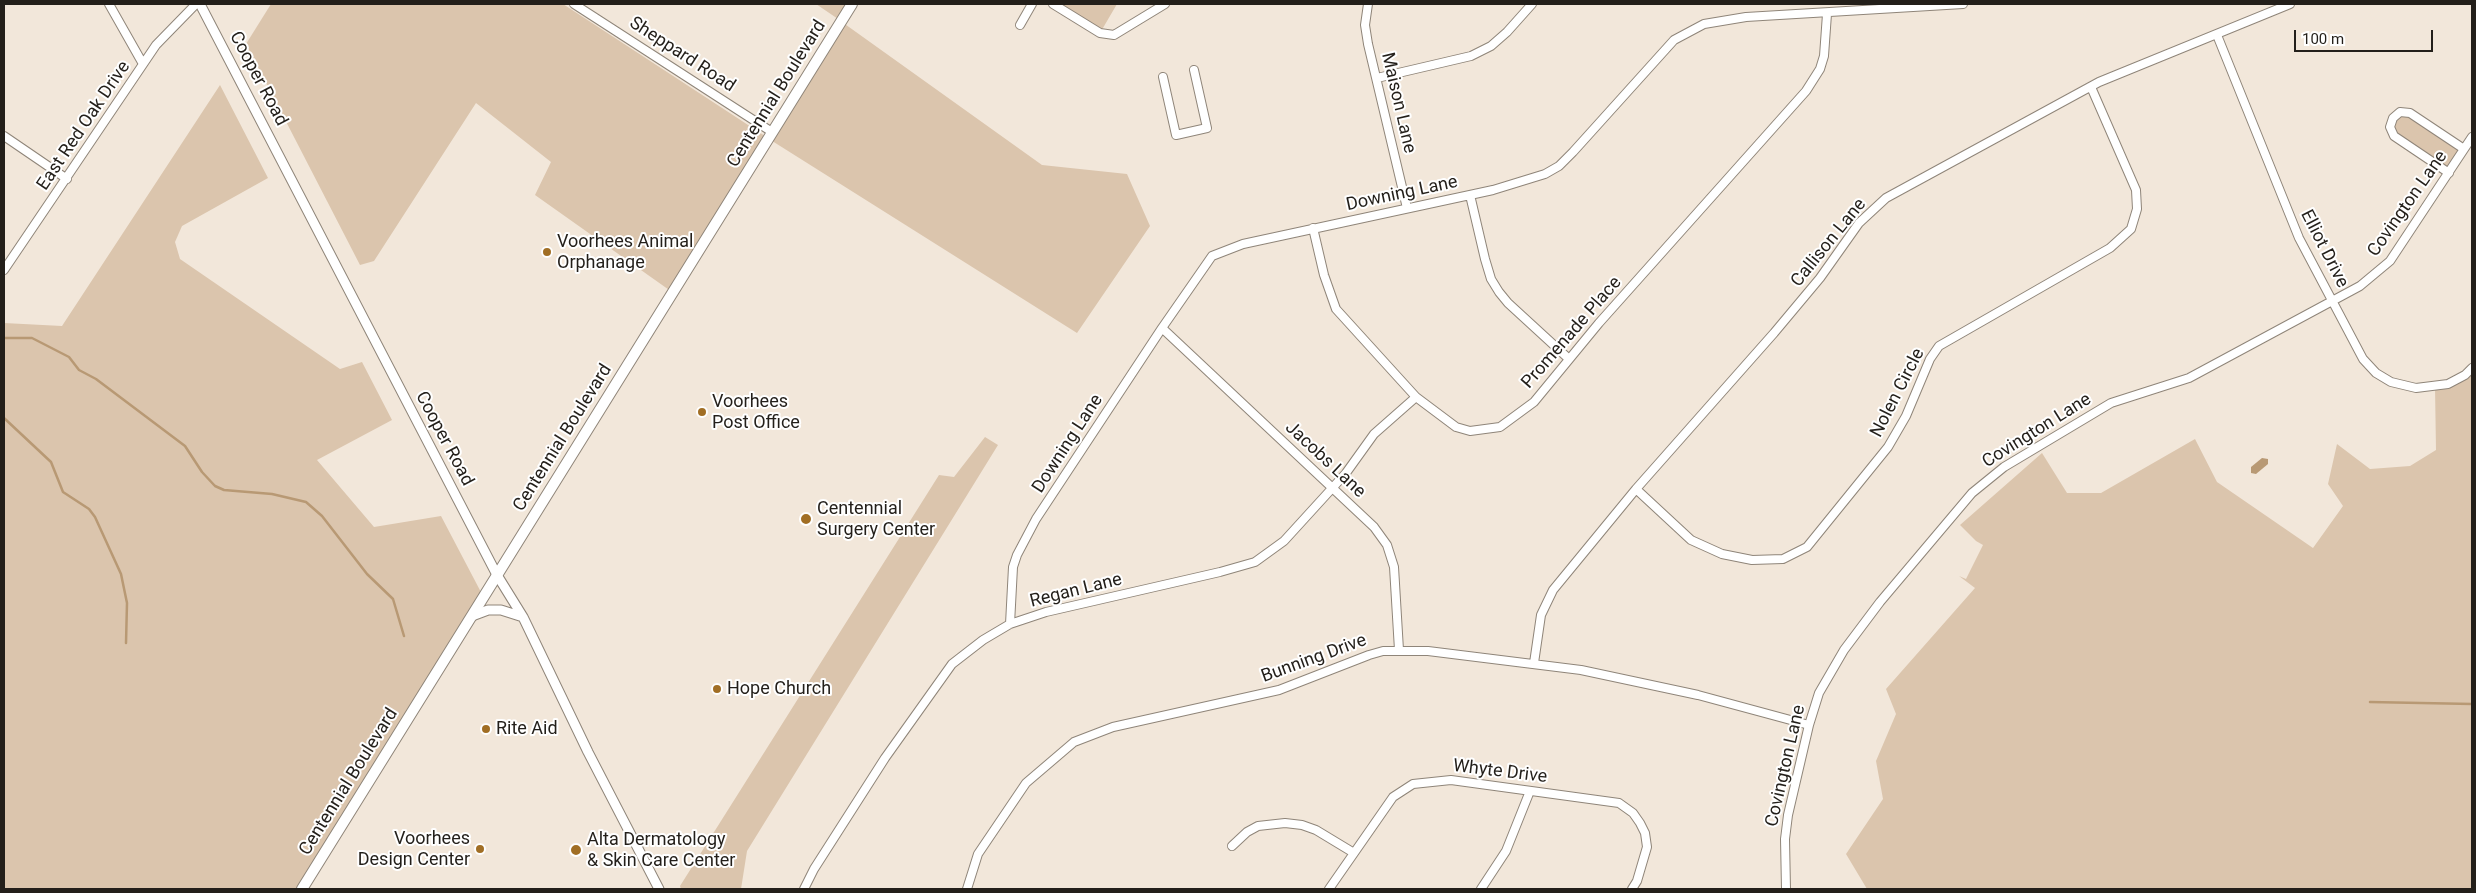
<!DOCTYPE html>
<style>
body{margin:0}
#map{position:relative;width:2476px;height:893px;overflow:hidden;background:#f2e7da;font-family:Roboto,sans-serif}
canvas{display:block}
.frame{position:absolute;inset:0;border:5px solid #231f1a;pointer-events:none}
.scale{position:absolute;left:2294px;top:30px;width:139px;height:22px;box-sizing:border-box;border:2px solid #231f1a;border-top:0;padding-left:6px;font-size:15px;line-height:18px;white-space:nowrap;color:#231f1a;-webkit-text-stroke:4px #fff;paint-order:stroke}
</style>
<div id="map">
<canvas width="2476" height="893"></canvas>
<div class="frame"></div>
<div class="scale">100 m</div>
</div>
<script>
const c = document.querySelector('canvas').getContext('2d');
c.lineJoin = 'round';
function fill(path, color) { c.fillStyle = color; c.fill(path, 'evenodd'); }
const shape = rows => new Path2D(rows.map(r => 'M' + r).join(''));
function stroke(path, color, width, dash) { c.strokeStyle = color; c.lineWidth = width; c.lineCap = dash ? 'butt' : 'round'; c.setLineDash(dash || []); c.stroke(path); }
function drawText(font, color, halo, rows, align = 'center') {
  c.font = font + ' Roboto,sans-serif'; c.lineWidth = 4; c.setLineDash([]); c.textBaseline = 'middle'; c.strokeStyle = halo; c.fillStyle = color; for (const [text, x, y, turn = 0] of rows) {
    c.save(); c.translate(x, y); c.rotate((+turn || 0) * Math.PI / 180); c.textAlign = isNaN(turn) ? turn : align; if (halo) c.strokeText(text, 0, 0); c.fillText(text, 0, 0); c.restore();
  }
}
const green = shape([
 [271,4,563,4,768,138,841,21,816,4,852,4,842,22,1042,165,1127,174,1150,226,1077,333,769,139,672,292,535,195,551,162,476,103,374,261,360,265,246,44],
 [1054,4,1117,4,1100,33],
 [220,85,268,178,182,226,175,242,180,259,340,369,362,362,392,420,317,460,374,527,441,516,483,596,300,889,4,889,4,323,62,326],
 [2405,112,2464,149,2449,173,2398,139,2391,122],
 [2467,373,2472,376,2472,889,1867,889,1846,854,1883,799,1876,761,1896,714,1886,689,1975,588,1959,576,1966,579,1983,545,1976,541,1960,525,2042,453,2067,493,2101,493,2195,439,2217,482,2313,548,2343,506,2328,484,2337,444,2370,469,2410,466,2436,450,2435,387],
 [985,437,998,445,747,851,741,889,681,889,680,886,939,475,954,477]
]);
const water = shape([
 [2262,458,2268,459,2268,464,2256,474,2251,473,2251,467]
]);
const stream = shape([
 [4,338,32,338,69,357,79,370,96,379,185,446,202,472,215,486,224,490,272,494,306,502,322,516,367,574,393,599,404,636],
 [4,418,51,462,63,492,89,509,95,517,121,574,127,603,126,643],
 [2370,702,2472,704]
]);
const minor = shape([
 [109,4,143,64],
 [574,4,772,132],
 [1053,4,1100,33,1114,35,1165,4],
 [1368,4,1365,25,1368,44,1407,208],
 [1020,25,1032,4],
 [2217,35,2299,238,2363,359,2376,373,2391,382,2416,388,2448,384,2465,375,2472,368],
 [1163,77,1176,135,1207,128,1194,70],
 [1377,78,1471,56,1491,46,1507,32,1532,4],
 [4,136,67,179],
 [2449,173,2394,136,2390,127,2393,118,2400,112,2410,113,2464,149],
 [1470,195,1485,259,1491,279,1499,292,1508,303,1569,359],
 [1313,228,1324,275,1336,309,1416,397,1456,427,1470,431,1500,427,1534,402,1599,323,1806,91,1820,69,1824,56,1827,14],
 [4,270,156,45,196,4],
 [1162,328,1374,527,1387,545,1394,567,1399,650],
 [1636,489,1691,540,1722,554,1752,560,1783,559,1807,547,1888,447,1906,416,1930,359,1939,346,2110,248,2131,229,2137,209,2136,190,2091,87],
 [1010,624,1013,567,1017,555,1036,519,1162,328,1212,256,1243,244,1493,190,1545,174,1559,166,1573,152,1674,40,1704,24,1746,17,1963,4],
 [1534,663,1541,615,1553,590,1636,489,1774,333,1820,278,1859,223,1886,198,2099,82,2290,4],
 [1232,846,1247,832,1258,826,1285,823,1302,825,1316,830,1354,853],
 [804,889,814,869,885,758,952,664,983,640,1010,624,1046,612,1220,572,1255,562,1284,541,1346,473,1374,434,1416,397],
 [967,889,978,854,1026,783,1074,742,1113,727,1279,690,1369,655,1383,651,1428,651,1581,670,1698,695,1809,725],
 [1329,889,1393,797,1413,784,1451,780,1619,803,1633,813,1640,823,1645,833,1647,847,1637,881,1632,889],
 [1481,889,1506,851,1530,791],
 [1786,889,1785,839,1788,815,1809,725,1819,693,1844,650,1880,602,1972,493,2004,467,2111,403,2189,378,2360,286,2390,261,2472,137]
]);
const tertiary = shape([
 [200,4,497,575,523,617,588,752,659,889],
 [472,616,488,610,501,610,523,617]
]);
const secondary = shape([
 [302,889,852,4]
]);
const markers = [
 [547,252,5,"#a16e24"],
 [702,412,5,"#a16e24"],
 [806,519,6,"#a16e24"],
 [717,689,5,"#a16e24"],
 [486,729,5,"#a16e24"],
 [480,849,5,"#a16e24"],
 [576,850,6,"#a16e24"]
];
const streetNames = [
 ["Sheppard Road",682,55,33],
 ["Cooper Road",258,79,62],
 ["Centennial Boulevard",777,94,-58],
 ["Maison Lane",1398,103,77],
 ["East Red Oak Drive",84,126,-56],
 ["Downing Lane",1402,194,-12],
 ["Covington Lane",2408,204,-55],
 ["Callison Lane",1829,243,-51],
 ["Elliot Drive",2324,249,63],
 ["Promenade Place",1572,333,-49],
 ["Nolen Circle",1898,393,-63],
 ["Covington Lane",2037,431,-32],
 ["Centennial Boulevard",563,438,-58],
 ["Cooper Road",444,439,62],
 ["Downing Lane",1068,444,-57],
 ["Jacobs Lane",1325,460,43],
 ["Regan Lane",1076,591,-14],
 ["Bunning Drive",1314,659,-20],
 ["Covington Lane",1786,766,-77],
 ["Whyte Drive",1500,772,7],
 ["Centennial Boulevard",349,782,-58]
];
const poiNames = [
 ["Voorhees Animal",557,242],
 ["Orphanage",557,263],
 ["Voorhees",712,402],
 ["Post Office",712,423],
 ["Centennial",817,509],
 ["Surgery Center",817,530],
 ["Hope Church",727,689],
 ["Rite Aid",496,729],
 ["Voorhees",470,839,"right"],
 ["Design Center",470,860,"right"],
 ["Alta Dermatology",587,840],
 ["& Skin Care Center",587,861]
];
fill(green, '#dbc5ad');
fill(water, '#b89974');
stroke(stream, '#b89974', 2.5);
stroke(minor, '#8f8579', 10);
stroke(tertiary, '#8f8579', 11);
stroke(secondary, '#8f8579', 12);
stroke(minor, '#fff', 8);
stroke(tertiary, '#fff', 9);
stroke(secondary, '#fff', 10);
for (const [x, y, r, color] of markers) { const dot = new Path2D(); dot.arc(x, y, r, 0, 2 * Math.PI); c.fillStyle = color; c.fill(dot); stroke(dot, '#fff', 2); }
drawText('18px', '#231f1a', '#fff', streetNames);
drawText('18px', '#231f1a', '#fff', poiNames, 'left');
</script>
